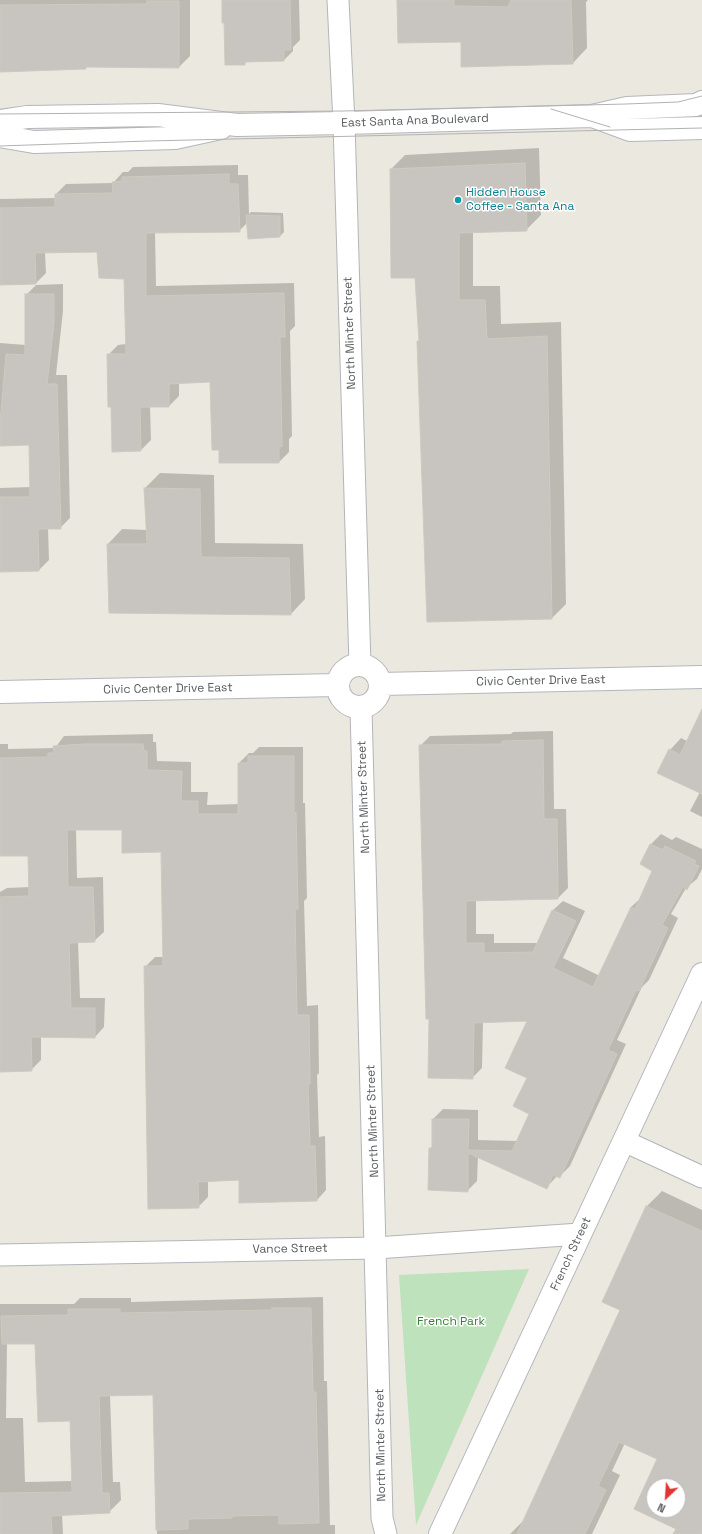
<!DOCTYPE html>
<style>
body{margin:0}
#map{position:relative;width:702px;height:1534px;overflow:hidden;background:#ebe8df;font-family:"Space Grotesk",sans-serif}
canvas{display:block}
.north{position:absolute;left:646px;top:1478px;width:40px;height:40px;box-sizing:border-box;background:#fff;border:1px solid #bcbebf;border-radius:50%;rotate:205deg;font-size:11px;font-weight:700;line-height:16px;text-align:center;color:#585c60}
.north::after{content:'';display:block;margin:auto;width:14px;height:18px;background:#e03631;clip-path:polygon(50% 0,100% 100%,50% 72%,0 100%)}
</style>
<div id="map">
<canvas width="702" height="1534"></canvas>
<div class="north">N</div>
</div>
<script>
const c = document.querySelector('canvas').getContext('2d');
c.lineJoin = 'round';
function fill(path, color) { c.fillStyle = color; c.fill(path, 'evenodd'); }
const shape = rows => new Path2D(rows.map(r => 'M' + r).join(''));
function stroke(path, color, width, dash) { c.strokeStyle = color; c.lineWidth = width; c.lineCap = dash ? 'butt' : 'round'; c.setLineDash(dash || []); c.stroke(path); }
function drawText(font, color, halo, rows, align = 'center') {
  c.font = font + ' "Space Grotesk",sans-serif'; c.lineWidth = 3; c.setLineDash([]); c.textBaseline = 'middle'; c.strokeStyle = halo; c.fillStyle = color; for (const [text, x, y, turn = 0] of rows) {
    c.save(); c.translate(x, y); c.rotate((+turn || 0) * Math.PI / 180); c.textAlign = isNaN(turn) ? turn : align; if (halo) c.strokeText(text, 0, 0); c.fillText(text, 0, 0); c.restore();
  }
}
const green = shape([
 [529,1269,416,1525,399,1275]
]);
const shadow = shape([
 [0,0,190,0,190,56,179,67,87,66,85,68,0,72],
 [223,0,299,0,300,40,293,47,293,51,284,60,248,61,244,64],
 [398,0,588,0,586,2,587,48,573,63,462,41],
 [539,148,541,215,526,230,473,232,473,286,500,286,501,324,561,322,566,604,552,618,420,340,416,277,391,169,405,155],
 [238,165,238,175,248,175,249,214,251,212,283,213,284,232,280,236,248,222,239,231,155,232,156,286,294,283,295,326,290,331,292,436,289,439,289,452,279,462,220,449,211,381,179,383,179,396,169,406,150,406,151,440,141,450,111,406,108,355,118,345,126,344,125,278,98,251,45,252,46,273,36,283,0,284,0,199,56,198,56,194,66,184,113,183,123,172,128,172,133,167],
 [63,284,63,311,56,375,67,375,70,518,60,528,48,528,49,560,39,570,0,571,0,488,31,487,30,444,0,445,0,343,26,345,26,295,36,285],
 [160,473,214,475,215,543,303,544,305,599,291,614,108,544,122,529,147,530,145,488],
 [702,726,702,817,690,811,700,792,670,750,681,738,687,741],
 [553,731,554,809,566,809,568,888,558,898,476,900,476,934,494,934,494,943,538,943,553,910,563,901,585,911,563,958,600,976,631,907,641,898,654,870,641,864,651,844,661,834,672,840,676,837,702,849,702,869,697,879,686,888,671,914,678,918,649,980,642,987,617,1040,626,1044,570,1166,560,1176,558,1175,546,1188,478,1156,477,1181,467,1191,430,1149,433,1146,433,1119,443,1109,478,1110,478,1140,517,1141,530,1113,528,1020,483,1021,482,1068,472,1078,430,1018,420,746,430,736,511,734,513,732],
 [153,734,153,742,156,742,157,761,191,762,191,792,208,792,207,805,239,804,239,763,249,753,253,753,259,747,303,747,303,803,305,803,307,898,304,901,307,1006,318,1005,319,1073,317,1075,319,1137,325,1136,326,1190,317,1200,240,1179,208,1181,208,1197,198,1207,145,967,155,957,164,957,162,851,123,829,76,829,77,878,103,877,104,932,94,941,78,942,80,998,105,998,104,1027,95,1037,41,1036,41,1060,31,1070,0,1071,0,892,7,888,30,887,29,855,0,855,0,744,8,744,8,749,55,748,64,736],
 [662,1191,702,1210,702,1534,674,1534,677,1528,635,1509,658,1459,625,1443,612,1471,620,1475,592,1534,510,1534,525,1519,621,1310,603,1302,647,1206],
 [654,1486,678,1486,678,1510,654,1510],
 [323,1297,324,1381,327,1381,330,1525,335,1525,335,1534,157,1534,154,1394,110,1395,113,1482,120,1482,121,1500,109,1512,62,1514,63,1534,0,1534,0,1304,74,1304,80,1298,131,1298,131,1302],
 [7,1343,36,1343,71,1420,73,1481,25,1482,23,1418,6,1418]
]);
const building = shape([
 [222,0,290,0,291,50,284,50,284,61,245,62,245,65,225,65,224,23,222,23,222,0],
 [397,0,454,0,454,6,508,7,511,0,571,0,573,64,461,67,461,42,398,43,397,0],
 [147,1,179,1,179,68,86,67,86,69,0,72,0,5,147,4,147,1],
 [525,163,527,231,459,233,459,300,485,300,487,339,547,336,552,619,427,622,417,341,419,341,415,278,391,278,390,169,525,163],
 [229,174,229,184,238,184,240,232,146,233,146,296,284,293,285,337,280,337,282,447,279,446,279,463,219,463,219,450,212,450,210,382,169,384,169,407,140,407,141,451,112,452,111,407,108,407,107,354,126,354,124,279,99,278,97,252,35,253,36,284,0,285,0,208,55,207,55,194,113,193,112,182,122,181,122,177,229,174],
 [246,215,280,216,280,237,248,239,246,215],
 [25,294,54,294,54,322,47,384,57,384,61,529,38,529,39,571,0,572,0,497,30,497,29,445,0,446,0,413,1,413,6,354,25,355,25,294],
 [144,488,200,489,201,557,289,558,291,615,109,613,107,544,147,544,144,488],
 [702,709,702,794,657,773,669,749,680,755,702,709],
 [543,740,544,819,557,819,558,899,466,901,466,943,484,943,484,953,533,952,552,910,576,921,553,968,593,987,631,907,635,909,652,871,640,864,650,844,663,850,665,846,696,861,694,864,699,866,687,890,683,887,662,925,668,928,639,991,636,990,608,1050,617,1054,560,1178,553,1175,547,1189,468,1153,468,1192,428,1190,429,1148,432,1148,432,1119,469,1119,468,1150,512,1151,529,1114,513,1106,527,1078,505,1068,527,1021,474,1023,473,1079,428,1078,429,1019,426,1019,419,745,502,744,502,741,543,740],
 [85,744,143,744,144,751,147,751,147,770,182,771,181,801,198,801,198,814,238,814,238,763,248,763,248,756,294,756,294,813,296,812,298,909,295,909,297,1015,309,1015,310,1084,308,1084,310,1146,315,1146,317,1201,239,1203,239,1180,198,1182,199,1208,148,1209,144,966,163,966,161,852,122,853,122,830,67,830,68,887,93,887,95,942,69,943,71,1008,95,1008,95,1038,31,1037,32,1071,0,1072,0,897,29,896,28,856,0,856,0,758,48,757,48,753,54,753,53,746,85,744],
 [646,1206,702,1231,702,1534,673,1534,676,1529,634,1509,657,1459,619,1442,598,1486,606,1490,585,1534,517,1534,620,1310,602,1302,646,1206],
 [654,1486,678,1486,678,1510,654,1510,654,1486],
 [272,1308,311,1308,313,1392,316,1392,319,1523,279,1524,279,1515,232,1516,232,1518,188,1519,188,1529,156,1530,153,1395,99,1396,102,1493,109,1493,110,1513,51,1516,52,1534,0,1534,0,1493,72,1492,70,1421,38,1422,35,1344,2,1344,1,1316,68,1315,68,1309,120,1309,120,1313,272,1310,272,1308]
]);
const street = shape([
 [338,0,344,123,360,665],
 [361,708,382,1518,386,1534],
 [624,1141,702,1177],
 [0,1255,376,1248,580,1234]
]);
const secondary = shape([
 [592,116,630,130,702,128],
 [0,121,27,117,158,115,237,125,344,123,592,116,627,108,696,105,702,102],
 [0,136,34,142,175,138,221,128],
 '338 686a21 21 0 1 1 42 0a21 21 0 1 1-42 0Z',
 [380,684,702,677],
 [0,692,337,685],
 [440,1534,702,974]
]);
const tram = shape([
 [551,109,610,127],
 [0,114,343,111,626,104,678,102,702,96],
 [0,146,148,141,702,128]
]);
const markers = [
 [458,200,4,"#0f9aa8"]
];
const streetNames = [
 ["East Santa Ana Boulevard",415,121,-2],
 ["North Minter Street",350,333,-92],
 ["Civic Center Drive East",541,681,-1],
 ["Civic Center Drive East",168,689,-1],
 ["North Minter Street",364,797,-92],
 ["North Minter Street",373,1121,-92],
 ["Vance Street",290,1249,-1],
 ["French Street",571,1254,-65],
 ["North Minter Street",381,1445,-91]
];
const cultureNames = [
 ["Hidden House",466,193],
 ["Coffee - Santa Ana",466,207]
];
const parkNames = [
 ["French Park",451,1322]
];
fill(green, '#bee2bc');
fill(shadow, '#0003');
fill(building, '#c8c4bf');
stroke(building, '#cfc9be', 1);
stroke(street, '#b2b6ba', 23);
stroke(secondary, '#b3b7bc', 24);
stroke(street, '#fff', 21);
stroke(secondary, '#fff', 22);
stroke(tram, '#b1b2b2', 1);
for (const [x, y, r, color] of markers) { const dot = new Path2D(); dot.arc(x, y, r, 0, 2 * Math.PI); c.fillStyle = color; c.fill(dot); stroke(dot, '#fff', 1.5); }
drawText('12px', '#585c60', '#fff', streetNames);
drawText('12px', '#0d838f', '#fff', cultureNames, 'left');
drawText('12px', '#388038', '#fff', parkNames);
</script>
